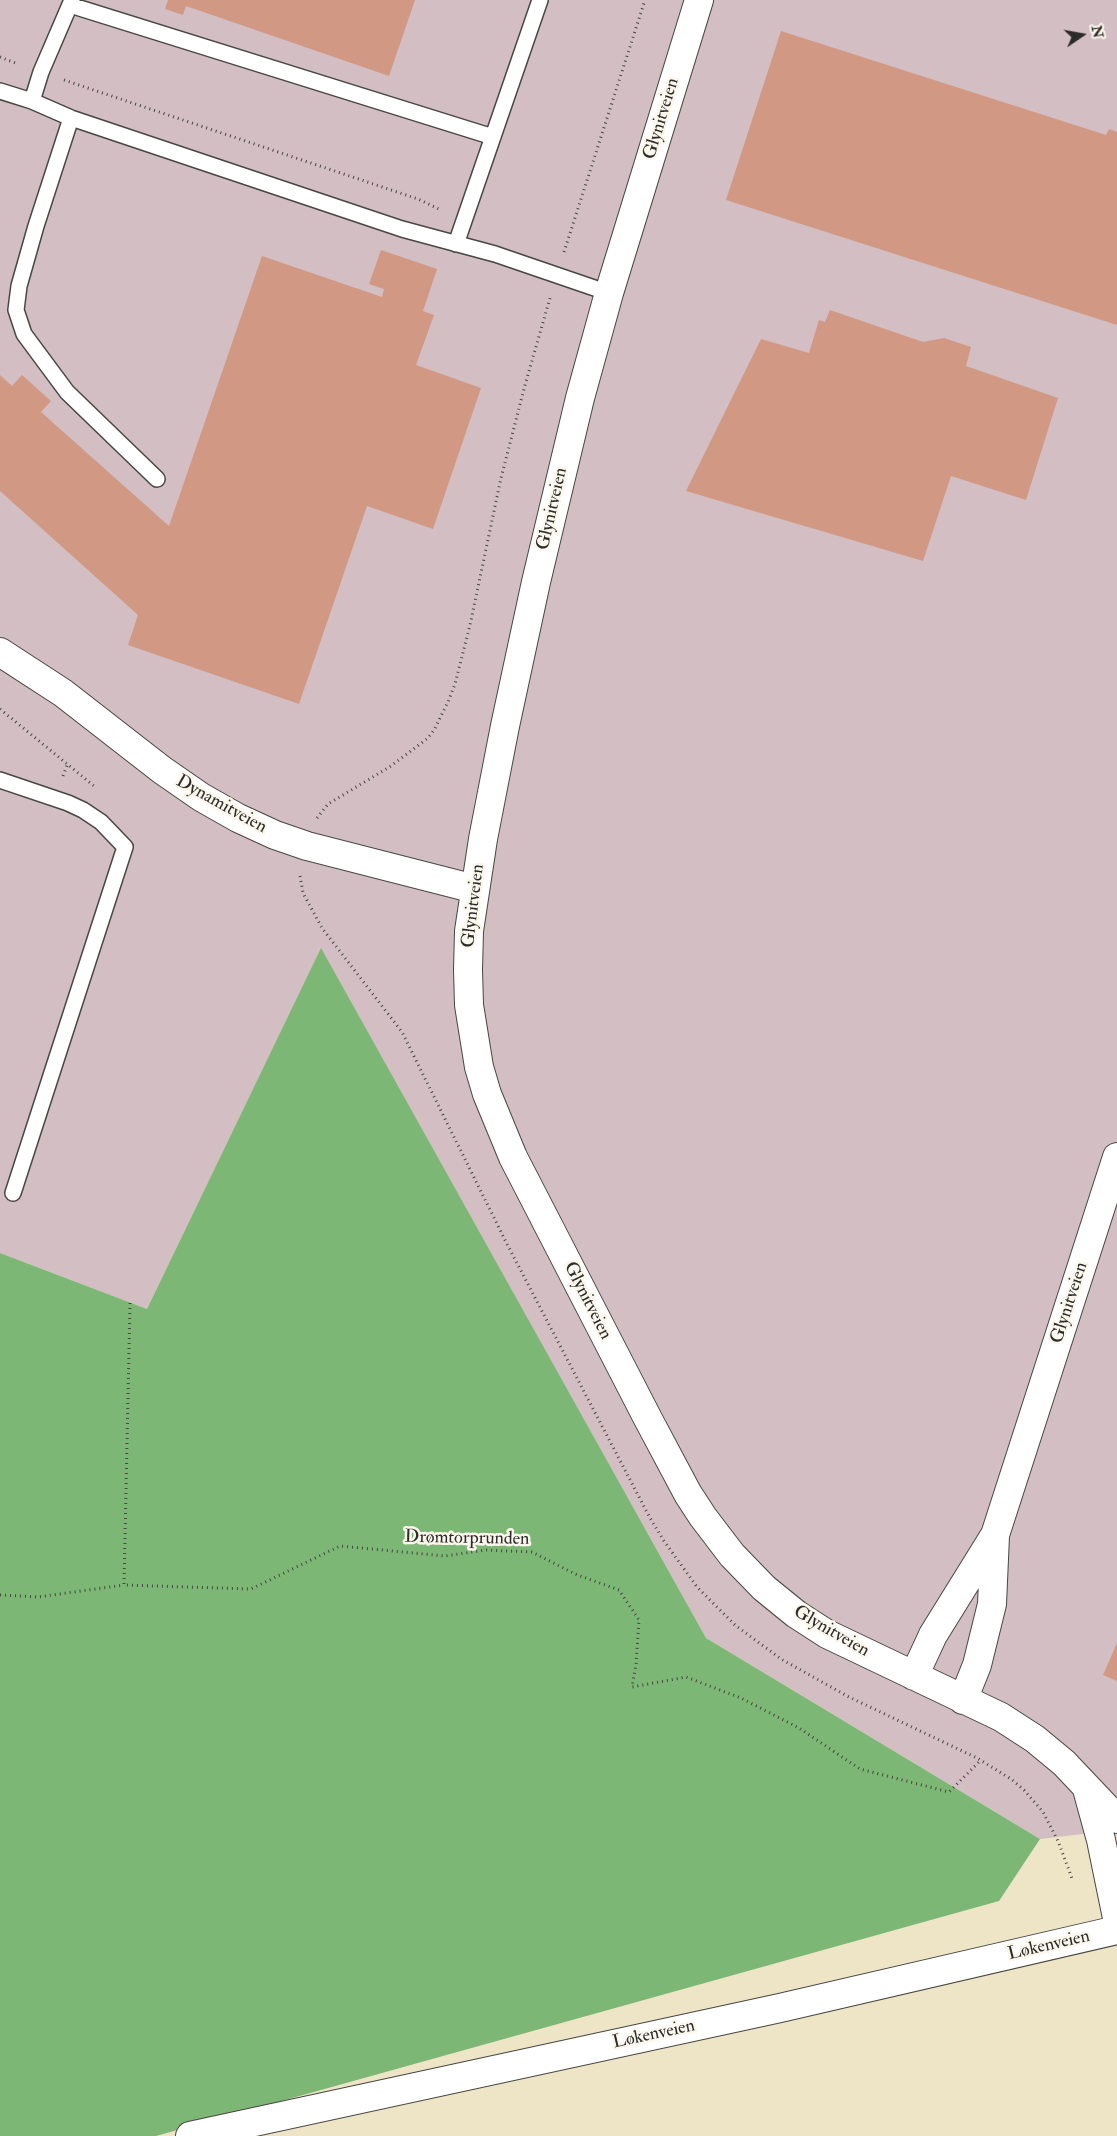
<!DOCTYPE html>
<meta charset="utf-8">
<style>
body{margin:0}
#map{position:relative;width:1117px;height:2136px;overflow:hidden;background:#eee5c7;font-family:"IM FELL Double Pica",serif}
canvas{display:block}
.north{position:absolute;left:1057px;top:10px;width:50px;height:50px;-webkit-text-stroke:4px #fbf7ec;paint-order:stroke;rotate:78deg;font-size:14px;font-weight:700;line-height:20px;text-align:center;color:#2b2b2b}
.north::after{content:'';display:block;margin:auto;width:18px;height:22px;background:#2b2b2b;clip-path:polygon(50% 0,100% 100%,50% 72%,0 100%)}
</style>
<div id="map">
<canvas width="1117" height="2136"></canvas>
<div class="north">N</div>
</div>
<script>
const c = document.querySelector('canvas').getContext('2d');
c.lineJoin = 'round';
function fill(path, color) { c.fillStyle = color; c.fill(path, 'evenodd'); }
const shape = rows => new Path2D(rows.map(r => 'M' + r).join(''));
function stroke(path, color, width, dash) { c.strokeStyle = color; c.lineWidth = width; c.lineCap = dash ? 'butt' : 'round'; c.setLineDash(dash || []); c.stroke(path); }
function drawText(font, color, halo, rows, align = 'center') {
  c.font = font + ' "IM FELL Double Pica",serif'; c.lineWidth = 5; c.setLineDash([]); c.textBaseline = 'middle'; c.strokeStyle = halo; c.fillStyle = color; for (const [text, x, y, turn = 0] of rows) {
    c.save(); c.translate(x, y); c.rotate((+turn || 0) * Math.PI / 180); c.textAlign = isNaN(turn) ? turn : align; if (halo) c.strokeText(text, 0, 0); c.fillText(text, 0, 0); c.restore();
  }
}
const industrial = shape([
 [0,0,1117,0,1117,1830,1040,1839,706,1638,321,949,147,1309,0,1253]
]);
const forest = shape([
 [321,948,706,1638,1040,1839,999,1901,156,2136,0,2136,0,1253,147,1309]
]);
const building = shape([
 [168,0,415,0,389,76,186,6,183,15,165,9],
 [781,31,1106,135,1109,129,1117,132,1117,325,726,200],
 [381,250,437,269,423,311,434,315,416,365,481,388,433,529,367,506,299,704,128,645,138,615,0,491,0,375,12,386,22,375,51,401,41,412,169,526,262,256,382,297,384,289,369,284],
 [830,310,923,342,944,338,971,347,966,366,1058,398,1026,500,951,476,923,561,686,491,761,339,809,353,819,320,825,322],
 [1117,1643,1117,1681,1103,1675]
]);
const path = shape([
 [0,57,18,64],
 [64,80,418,199,441,210],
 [564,252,645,0],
 [0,709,94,786],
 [63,776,68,763],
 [317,818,328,804,391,766,428,738,434,730,448,702,455,684,470,625,501,478,525,385,550,298],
 [300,876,303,893,322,928,402,1032,507,1244,650,1518,664,1541,697,1587,735,1625,781,1659,849,1697,977,1758,1011,1779,1024,1790,1043,1812,1058,1841,1073,1881],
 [130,1303,124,1585,251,1589,340,1546,445,1556,486,1550,532,1552,575,1574,619,1590,639,1620,636,1664,632,1687,686,1677,741,1698,799,1728,860,1769,949,1792,981,1760],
 [0,1595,38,1597,124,1585]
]);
const service = shape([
 [70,5,493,137],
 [0,91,32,101,71,118,402,229,495,254,609,293],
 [32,101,41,72,72,0],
 [71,118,36,226,19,286,16,310,24,334,67,392,157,479],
 [456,244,540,0],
 [0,780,68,803,83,810,101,822,125,847,13,1193]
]);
const minor = shape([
 [699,0,609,293,580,398,536,582,505,726,483,839,469,931,468,970,469,1005,479,1067,487,1094,513,1157,647,1417,688,1494,703,1517,732,1555,764,1588,796,1614,827,1634,1001,1717,1035,1739,1064,1763,1117,1819],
 [0,652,63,693,162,770,201,797,238,818,275,835,307,846,475,889],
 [914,1676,933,1635,995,1535,1117,1157],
 [963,1700,977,1665,992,1604,995,1536],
 [1087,1789,1101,1840,1117,1918]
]);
const secondary = shape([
 [190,2136,780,2008,1117,1930]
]);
const streetNames = [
 ["Glynitveien",662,119,-73],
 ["Glynitveien",553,509,-77],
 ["Dynamitveien",221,805,29],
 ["Glynitveien",474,906,-83],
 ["Glynitveien",587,1301,63],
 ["Glynitveien",1070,1303,-72],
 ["Drømtorprunden",467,1539,1],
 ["Glynitveien",831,1632,30],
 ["Løkenveien",1049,1946,-13],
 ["Løkenveien",654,2035,-12]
];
fill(industrial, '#d2bec3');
fill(forest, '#7db775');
fill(building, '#d19984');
stroke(service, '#484742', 18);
stroke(minor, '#484742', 30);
stroke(secondary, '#484742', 30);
stroke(path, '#484742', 3, [1, 4]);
stroke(service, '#fff', 15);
stroke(minor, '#fff', 28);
stroke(secondary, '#fff', 28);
drawText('18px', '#2b2b2b', '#fbf7ec', streetNames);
</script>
